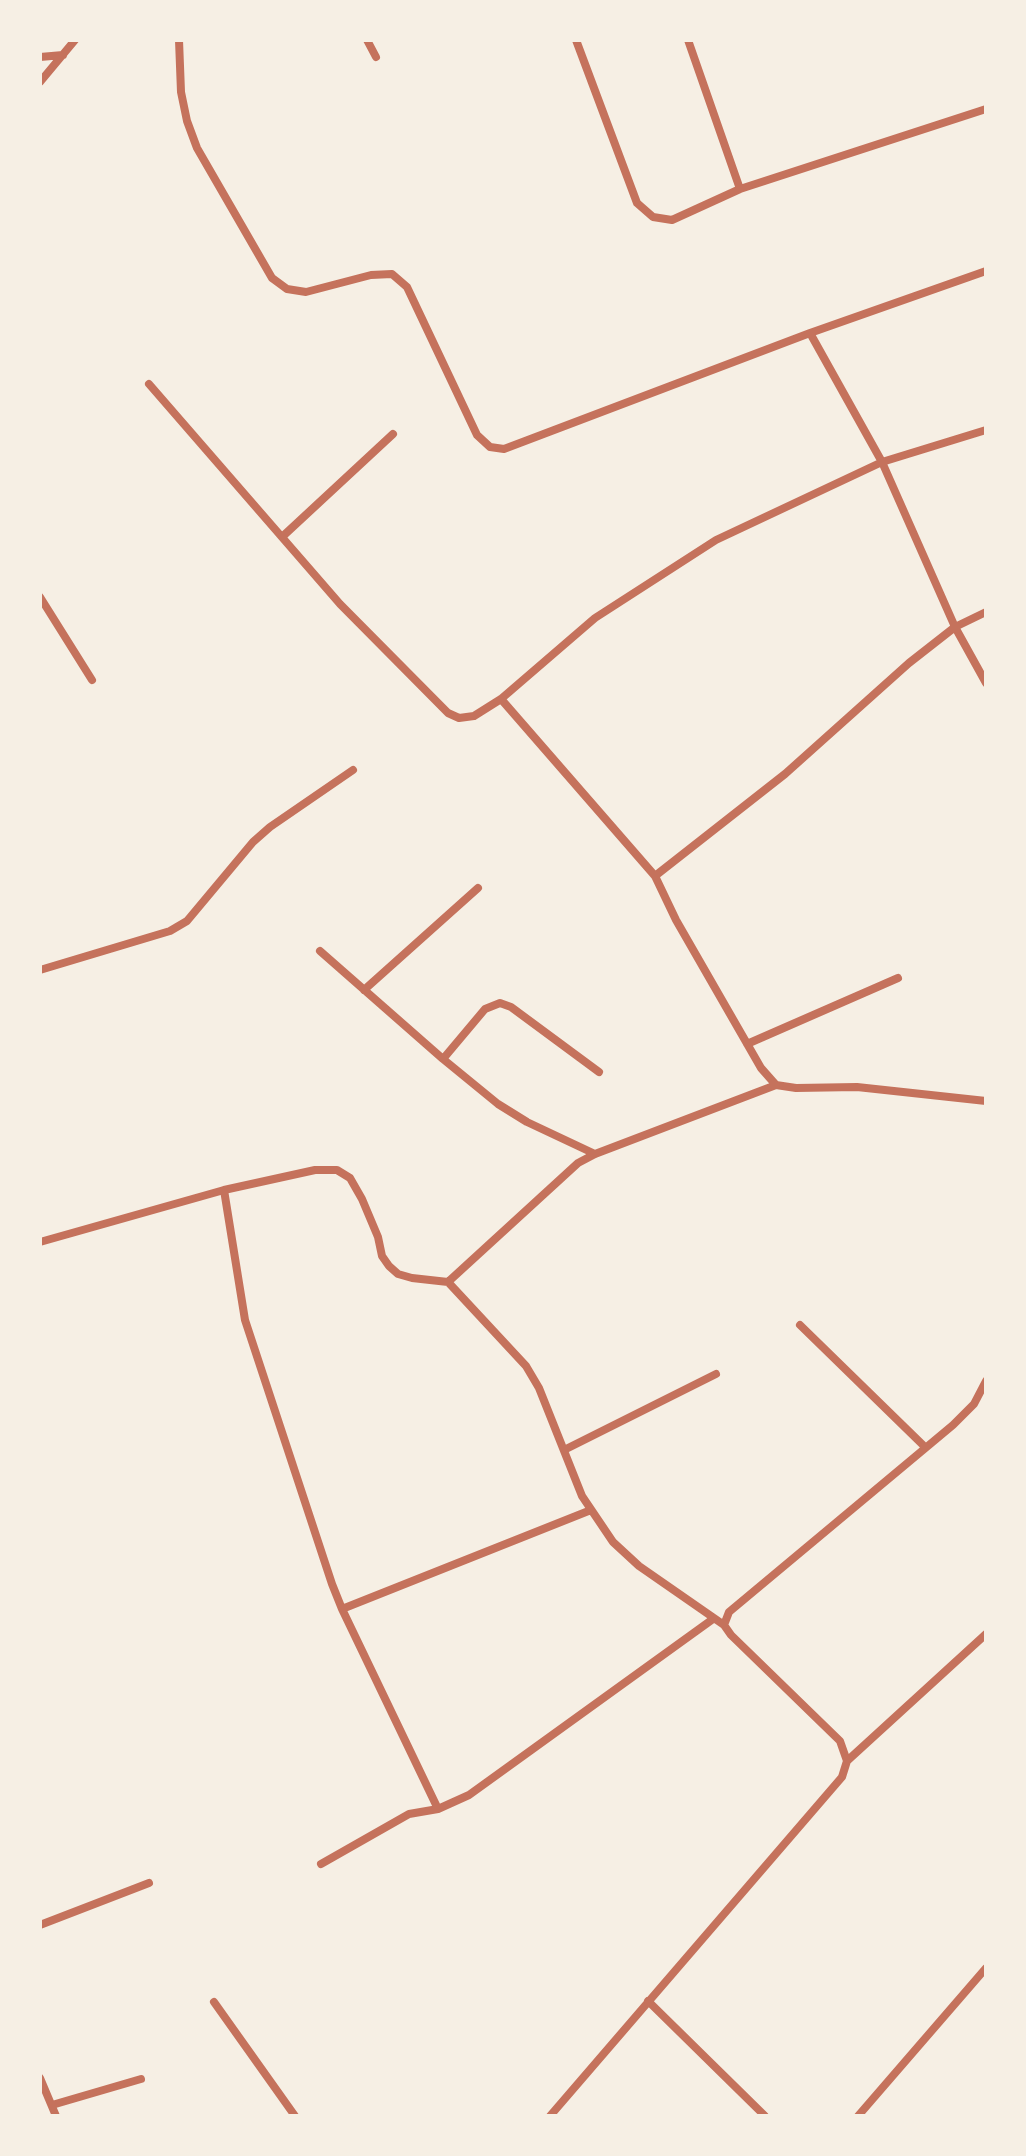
<!DOCTYPE html>
<style>
body{margin:0}
#map{position:relative;width:1026px;height:2156px;overflow:hidden;background:#f6efe4;font-family:"Source Sans 3",sans-serif}
canvas{display:block}
.frame{position:absolute;inset:0;border:42px solid #f6efe4;pointer-events:none}
</style>
<div id="map">
<canvas width="1026" height="2156"></canvas>
<div class="frame"></div>
</div>
<script>
const c = document.querySelector('canvas').getContext('2d');
c.lineJoin = 'round';
const shape = rows => new Path2D(rows.map(r => 'M' + r).join(''));
function stroke(path, color, width, dash) { c.strokeStyle = color; c.lineWidth = width; c.lineCap = dash ? 'butt' : 'round'; c.setLineDash(dash || []); c.stroke(path); }
const minor = shape([
 [179,40,181,92,187,121,197,148,272,278,287,289,306,292,371,275,392,274,407,287,477,435,490,447,504,449,810,333,986,271],
 [367,40,376,57],
 [576,40,637,203,653,217,672,220,740,189,986,109],
 [688,40,740,189],
 [40,57,63,55],
 [40,82,75,40],
 [810,333,882,462,955,627,986,683],
 [149,384,340,604,448,713,459,718,474,716,501,699,595,618,716,540,882,462,986,430],
 [282,537,393,434],
 [40,597,92,680],
 [501,699,655,876,676,920,761,1068,776,1085,796,1088,857,1087,986,1101],
 [655,876,785,774,909,663,955,627,986,612],
 [320,951,443,1059,498,1104,527,1122,595,1154],
 [40,970,170,931,187,921,253,842,270,827,353,770],
 [364,990,478,888],
 [747,1044,898,978],
 [443,1059,485,1009,500,1003,511,1007,599,1072],
 [224,1190,245,1320,332,1584,342,1609,438,1809],
 [40,1242,224,1190,315,1170,337,1170,350,1178,362,1199,378,1237,382,1256,389,1266,398,1274,412,1278,448,1282,526,1366,539,1388,582,1496,613,1542,639,1566,724,1625],
 [448,1282,578,1163,595,1154,776,1085],
 [800,1325,925,1447],
 [564,1450,716,1374],
 [342,1609,591,1510],
 [847,1761,986,1634],
 [321,1864,409,1814,438,1809,469,1795,713,1619],
 [40,1925,149,1883],
 [648,2001,765,2116],
 [214,2002,295,2116],
 [40,2078,56,2116],
 [52,2105,141,2079],
 [550,2116,842,1777,847,1761,840,1741,731,1635,724,1625,729,1612,953,1425,974,1404,986,1381],
 [858,2116,986,1968]
]);
stroke(minor, '#c5725c', 8);
</script>
